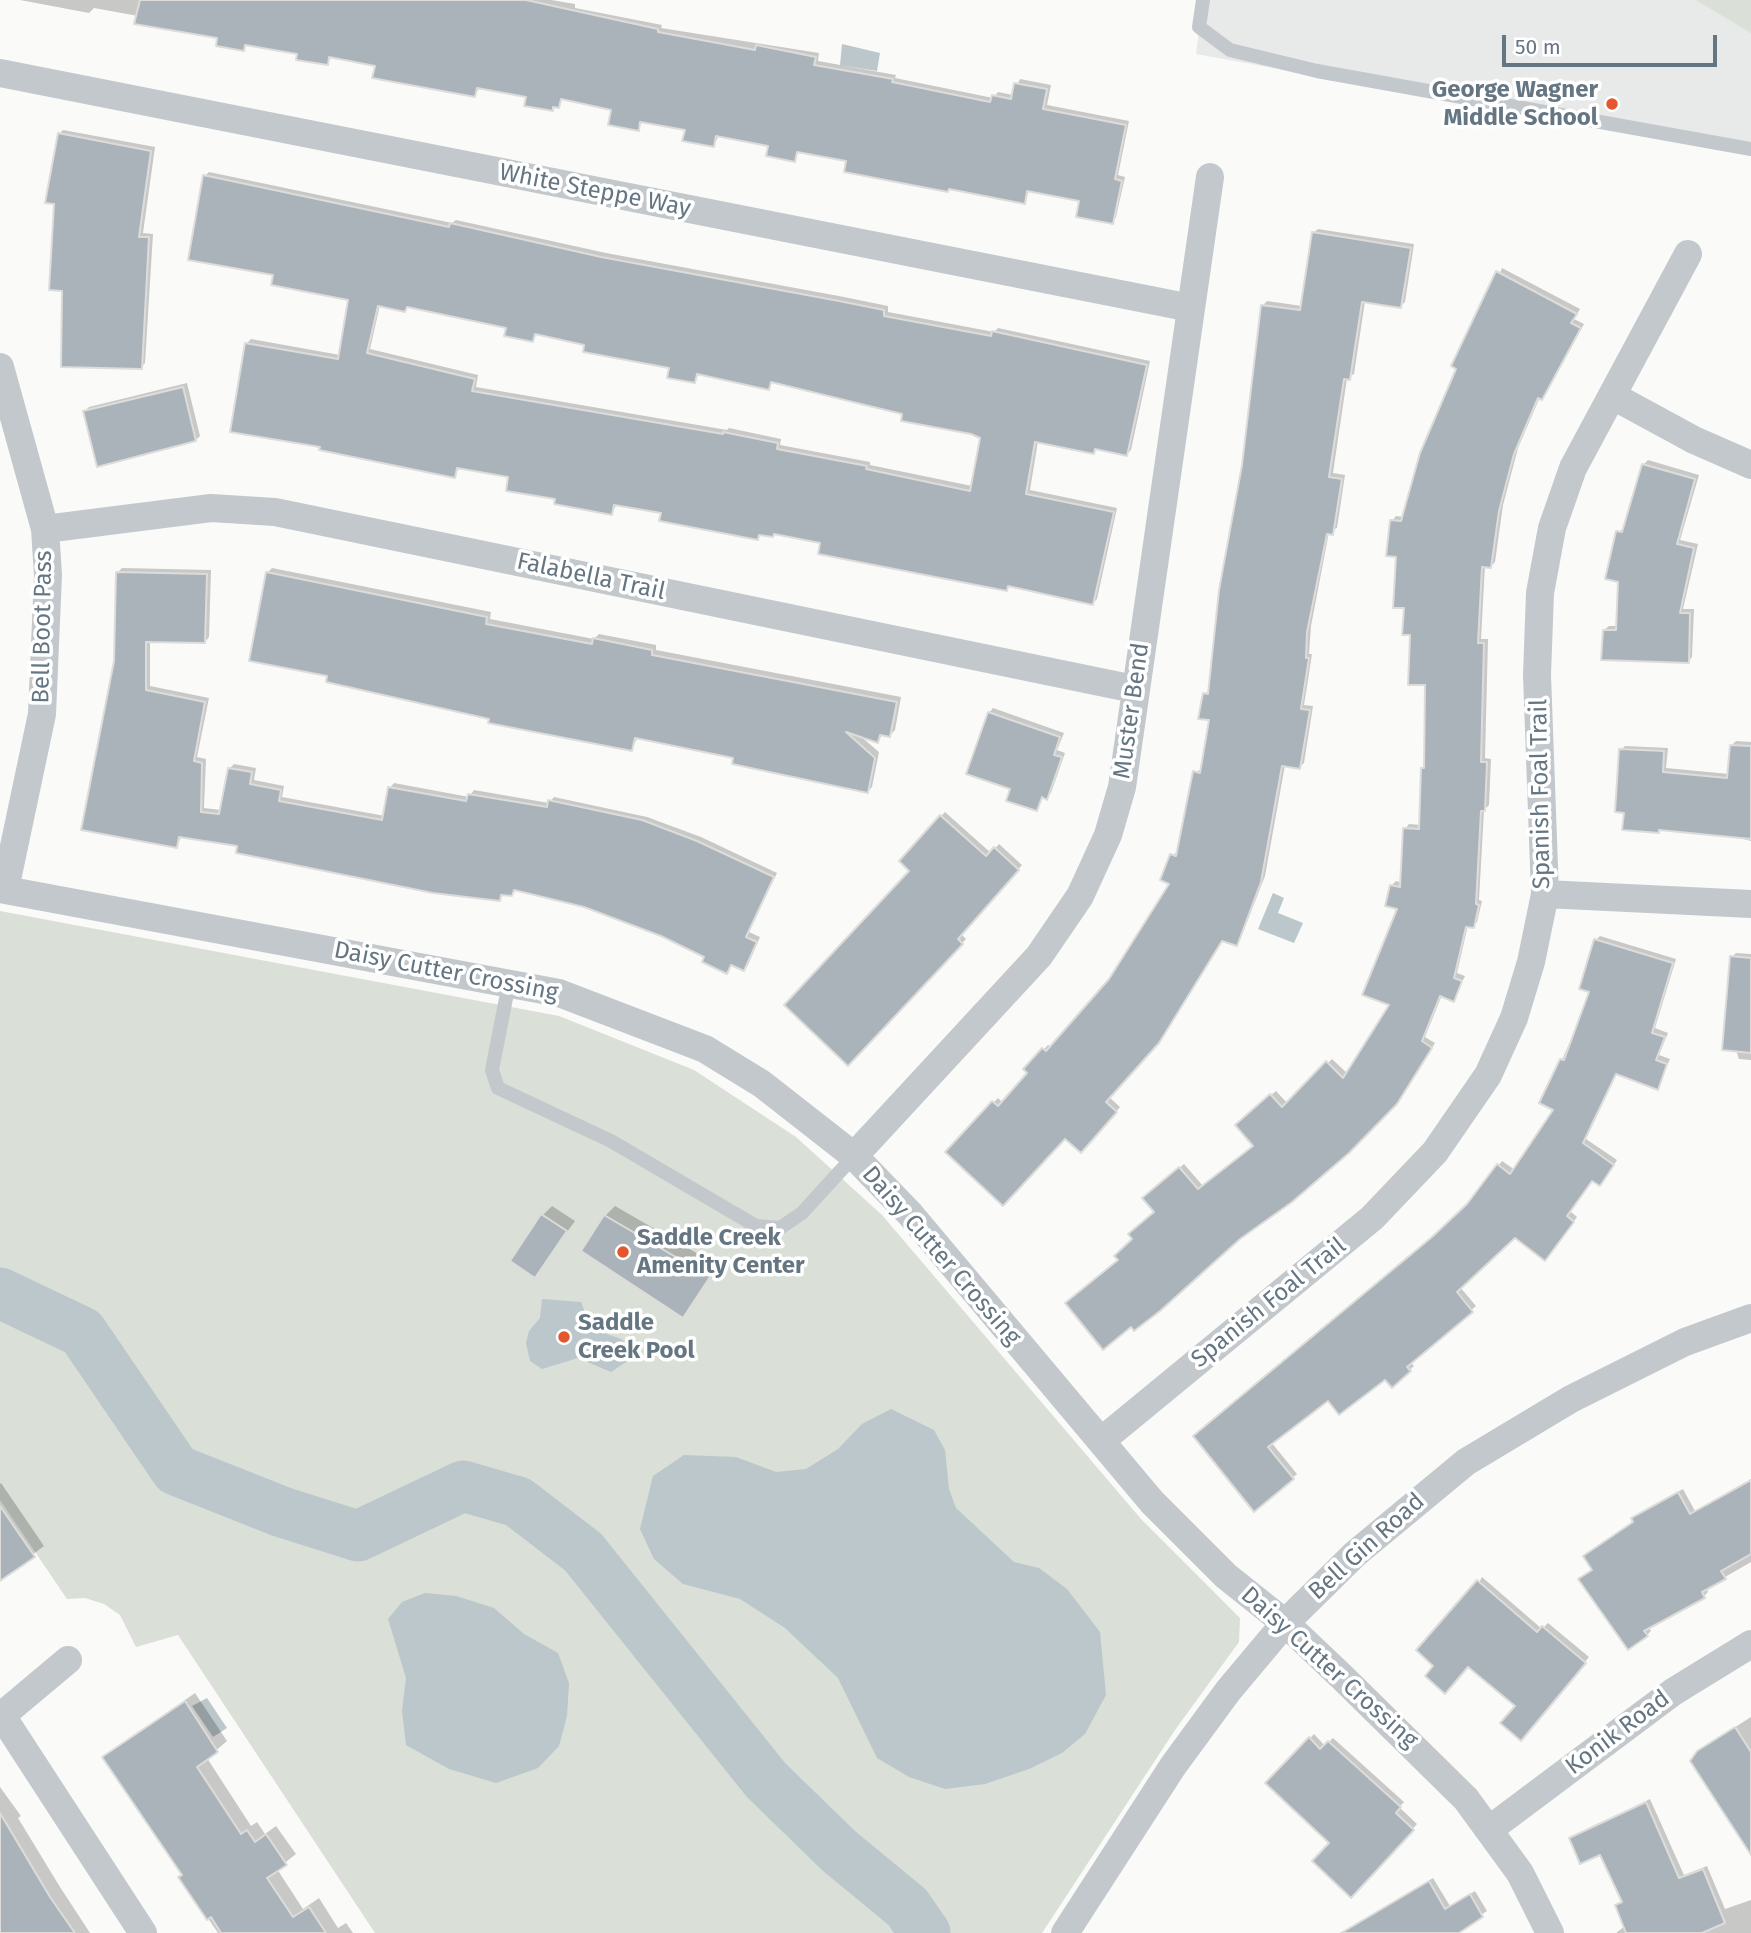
<!DOCTYPE html>
<style>
body{margin:0}
#map{position:relative;width:1751px;height:1933px;overflow:hidden;background:#fafaf8;font-family:"Fira Sans",sans-serif}
canvas{display:block}
.scale{position:absolute;left:1502px;top:35px;width:215px;height:32px;box-sizing:border-box;border:4px solid #657683;border-top:0;padding-left:9px;font-size:21px;line-height:24px;white-space:nowrap;color:#657683;-webkit-text-stroke:5px #fff;paint-order:stroke}
</style>
<div id="map">
<canvas width="1751" height="1933"></canvas>
<div class="scale">50 m</div>
</div>
<script>
const c = document.querySelector('canvas').getContext('2d');
c.lineJoin = 'round';
function fill(path, color) { c.fillStyle = color; c.fill(path, 'evenodd'); }
const shape = rows => new Path2D(rows.map(r => 'M' + r).join(''));
function stroke(path, color, width, dash) { c.strokeStyle = color; c.lineWidth = width; c.lineCap = dash ? 'butt' : 'round'; c.setLineDash(dash || []); c.stroke(path); }
function drawText(font, color, halo, rows, align = 'center') {
  c.font = font + ' "Fira Sans",sans-serif'; c.lineWidth = 7; c.setLineDash([]); c.textBaseline = 'middle'; c.strokeStyle = halo; c.fillStyle = color; for (const [text, x, y, turn = 0] of rows) {
    c.save(); c.translate(x, y); c.rotate((+turn || 0) * Math.PI / 180); c.textAlign = isNaN(turn) ? turn : align; if (halo) c.strokeText(text, 0, 0); c.fillText(text, 0, 0); c.restore();
  }
}
const built = shape([
 [1203,0,1751,0,1751,155,1196,54]
]);
const green = shape([
 [1696,0,1751,0,1751,33],
 [0,911,559,1016,694,1070,796,1137,882,1215,1141,1519,1240,1618,1239,1642,1175,1730,1042,1933,375,1933,178,1635,136,1647,120,1615,104,1604,85,1598,67,1599,0,1500]
]);
const water = shape([
 [842,44,880,53,877,71,840,65],
 [1273,893,1284,898,1278,913,1303,923,1294,943,1258,929],
 [542,1299,581,1302,592,1329,621,1339,627,1344,630,1353,626,1362,611,1372,578,1358,542,1369,530,1361,526,1343,529,1331,540,1318],
 [891,1409,934,1430,945,1450,949,1489,956,1508,1014,1562,1039,1568,1067,1589,1100,1632,1106,1695,1085,1734,1062,1753,1029,1769,985,1784,945,1789,909,1777,877,1758,838,1678,785,1628,740,1599,683,1584,654,1559,640,1529,653,1476,684,1455,736,1457,776,1472,806,1469,838,1449,862,1424],
 [425,1593,456,1596,494,1608,524,1634,558,1653,569,1683,567,1716,559,1746,538,1768,496,1783,449,1769,406,1745,402,1711,406,1678,388,1619,402,1602],
 [207,1698,227,1728,213,1737,192,1706]
]);
const shadow = shape([
 [20,0,551,0,575,4,575,8,662,25,661,28,819,53,818,61,896,75,895,78,993,98,998,92,1013,95,1020,79,1051,85,1047,105,1129,121,1118,175,1125,177,1116,217,1112,222,1081,200,1030,189,1024,202,848,159,800,150,794,160,770,145,719,135,714,145,687,128,643,120,638,129,613,108,563,98,552,110,528,96,480,87,475,95,377,65,332,56,327,64,299,53,248,44,243,49,219,37,138,16,94,8,89,13],
 [63,130,155,147,143,233,153,234,145,363,141,367,64,289,59,134],
 [209,172,452,223,456,220,606,253,844,297,888,306,888,312,994,332,998,328,1150,361,1131,450,1127,454,1098,448,1093,452,1038,441,1030,490,1117,508,1097,599,1093,603,1010,585,1006,589,822,542,775,533,772,536,762,534,758,538,663,512,617,504,612,513,557,498,511,476,460,467,454,476,246,344,251,339,340,355,350,299,275,273,205,176],
 [380,305,405,310,409,306,508,327,532,340,537,333,586,344,671,367,694,381,700,373,768,388,773,381,904,412,982,436,972,486,870,465,870,462,780,445,781,439,729,428,727,430,476,387,478,375,370,349],
 [1318,229,1414,244,1405,302,1400,306,1365,301,1354,374,1347,378,1333,473,1345,475,1337,528,1329,532,1311,626,1309,654,1312,654,1304,705,1313,706,1304,763,1299,767,1285,765,1265,876,1240,940,1236,944,1223,940,1163,1036,1109,1097,1120,1107,1086,1147,1065,1137,947,1152,998,1098,1003,1103,1029,1073,1025,1069,1048,1045,1051,1047,1111,980,1171,883,1172,855,1178,852,1195,772,1203,769,1211,719,1205,694,1210,689,1244,465,1262,306,1267,301,1302,306,1313,233],
 [1502,268,1580,309,1574,319,1584,324,1546,394,1540,397,1518,448,1503,505,1495,562,1491,566,1485,565,1481,639,1488,639,1485,758,1491,759,1489,805,1484,810,1479,900,1482,901,1477,922,1473,926,1468,925,1457,973,1465,976,1453,1000,1442,995,1425,1037,1435,1043,1401,1097,1119,1260,1156,1211,1149,1194,1184,1164,1203,1186,1255,1145,1237,1125,1276,1091,1288,1104,1332,1059,1348,1074,1391,1004,1399,908,1392,885,1396,881,1402,883,1405,829,1409,824,1421,825,1423,768,1426,765,1427,684,1405,607,1392,521,1396,516,1404,517],
 [187,383,200,436,196,440,85,411,89,407],
 [1648,460,1699,475,1680,540,1698,544,1683,609,1694,609,1692,657,1688,662,1604,630,1609,626,1617,626,1618,532,1625,528,1643,465],
 [122,568,211,570,209,637,205,642,150,641,150,686,209,698,197,757,206,759,204,808,221,810,229,769,234,764,256,768,254,780,284,786,282,797,385,816,390,788,394,783,469,797,474,790,549,803,554,797,647,817,701,837,777,873,749,932,760,937,748,965,743,969,732,964,726,972,706,956,662,935,584,905,516,890,512,895,504,893,499,900,239,845,182,836,176,846,115,661,118,572],
 [272,568,491,612,490,619,594,639,599,634,656,645,656,650,901,697,895,730,890,735,883,734,878,741,859,735,879,752,872,787,867,792,735,756,638,737,631,750,491,718,329,674,267,573],
 [993,708,1064,733,1057,750,1065,753,1051,793,1044,796,1037,809,1012,788,989,713],
 [1736,741,1751,742,1751,841,1626,811,1621,750,1625,746,1668,748,1666,768,1729,774,1732,745],
 [945,812,991,853,999,844,1022,865,961,934,966,939,848,1064,912,870,901,861],
 [1600,936,1676,959,1655,1028,1668,1033,1659,1055,1670,1059,1657,1088,1617,1073,1586,1139,1617,1160,1604,1180,1592,1179,1570,1211,1577,1217,1549,1254,1514,1236,1460,1287,1476,1306,1410,1362,1414,1366,1392,1386,1385,1378,1329,1398,1271,1442,1297,1474,1292,1478,1195,1436,1439,1233,1469,1204,1502,1161,1515,1170,1556,1109,1562,1060,1592,991,1596,940],
 [1736,953,1751,954,1751,1060,1739,1059,1736,1050,1732,957],
 [552,1206,575,1221,535,1276,543,1215],
 [615,1206,719,1266,683,1316,605,1216],
 [1751,1479,1751,1562,1706,1588,1708,1592,1704,1596,1648,1627,1651,1631,1647,1635,1585,1575,1593,1569,1638,1514,1683,1489,1695,1511],
 [1,1483,44,1546,0,1579,0,1484],
 [1482,1577,1542,1629,1548,1623,1589,1657,1525,1735,1517,1705,1468,1665,1436,1665],
 [195,1693,227,1741,207,1758,251,1826,257,1822,265,1834,276,1826,296,1854,277,1869,303,1909,319,1898,338,1928,346,1923,353,1933,218,1933,180,1877,183,1874,104,1757],
 [1751,1717,1751,1825,1704,1747],
 [1314,1734,1325,1746,1333,1738,1404,1802,1399,1807,1417,1824,1351,1895,1331,1843,1268,1783],
 [0,1787,21,1816,18,1818,60,1887,90,1933,0,1933],
 [1650,1799,1684,1875,1707,1866,1725,1909,1751,1900,1751,1933,1616,1933,1625,1926,1617,1905,1623,1900,1601,1852,1571,1838],
 [1433,1878,1450,1906,1475,1891,1487,1911,1452,1933,1373,1933,1365,1920,1370,1916]
]);
const river = shape([
 [0,1293,82,1332,176,1470,282,1512,358,1536,463,1486,518,1502,583,1552,766,1780,839,1851,907,1907,925,1933]
]);
const building = shape([
 [140,0,526,0,658,29,658,32,755,50,756,45,816,57,814,65,893,79,892,82,990,102,992,95,1011,99,1014,83,1047,89,1043,109,1126,125,1115,179,1122,181,1113,224,1076,217,1079,201,1027,191,1025,204,949,189,948,192,844,172,846,161,797,152,795,162,766,156,768,146,716,136,714,147,682,141,685,130,640,122,639,131,608,125,611,110,561,99,559,108,553,107,553,111,524,106,526,97,477,88,475,97,372,78,375,66,329,57,328,65,296,60,297,54,245,45,244,51,216,46,217,38,134,24,140,0],
 [58,133,151,151,139,237,149,237,142,369,61,367,62,291,49,290,54,204,45,203,58,133],
 [203,175,449,227,450,223,601,257,839,301,884,310,884,316,991,336,992,331,1147,365,1127,456,1095,449,1094,454,1035,442,1026,494,1114,512,1093,605,1008,586,1007,591,818,554,820,543,774,534,773,537,759,535,758,540,659,521,661,513,614,505,612,515,554,504,555,499,506,491,508,477,457,468,455,478,319,450,320,447,230,432,245,343,338,359,348,300,271,285,273,275,188,260,203,175],
 [378,306,405,312,407,307,506,328,504,336,533,342,535,334,584,345,583,352,669,368,667,378,695,383,697,374,769,390,771,382,902,414,901,421,971,434,980,438,970,491,866,469,867,466,777,449,778,443,723,432,723,434,472,391,475,379,367,353,378,306],
 [1312,232,1411,248,1401,308,1362,302,1350,380,1344,379,1329,477,1342,479,1333,535,1327,534,1307,632,1306,658,1309,658,1301,709,1310,710,1300,769,1282,766,1261,882,1237,946,1222,941,1159,1043,1106,1102,1117,1112,1081,1153,1065,1139,1003,1206,945,1152,992,1101,998,1106,1027,1073,1023,1069,1042,1048,1046,1051,1109,979,1169,884,1160,880,1170,854,1176,856,1193,771,1200,773,1209,720,1198,719,1203,693,1208,694,1219,590,1242,465,1261,305,1300,310,1312,232],
 [1496,271,1577,314,1571,323,1581,328,1542,400,1538,398,1514,454,1499,511,1491,568,1482,567,1478,643,1484,643,1481,762,1487,762,1485,811,1481,811,1476,904,1479,905,1474,928,1466,927,1454,978,1462,981,1454,1002,1440,996,1422,1041,1432,1048,1397,1104,1349,1153,1292,1202,1240,1239,1160,1311,1134,1331,1131,1327,1103,1350,1065,1303,1118,1260,1114,1256,1132,1239,1128,1234,1154,1212,1142,1198,1179,1167,1198,1189,1253,1146,1235,1125,1270,1094,1282,1107,1326,1061,1343,1078,1389,1005,1362,995,1397,909,1385,906,1390,885,1400,887,1403,828,1419,829,1421,768,1424,768,1425,685,1408,685,1410,635,1402,635,1404,608,1393,608,1396,557,1386,556,1390,520,1401,521,1420,453,1456,369,1451,366,1496,271],
 [183,387,196,441,97,467,83,411,183,387],
 [1642,464,1695,479,1677,544,1694,548,1680,613,1690,613,1689,663,1601,660,1603,630,1616,630,1618,582,1605,579,1616,531,1622,532,1642,464],
 [116,572,207,574,205,643,146,642,146,690,205,702,194,761,202,763,201,812,219,814,228,768,252,772,250,784,281,790,279,801,382,820,388,787,466,801,468,794,547,807,548,800,642,820,697,841,774,877,746,937,757,942,744,971,731,965,727,974,702,962,704,957,661,936,584,907,514,890,512,896,501,895,500,901,433,893,236,853,237,846,179,837,177,848,81,830,114,661,116,572],
 [266,572,487,617,486,624,592,644,593,638,652,650,652,655,897,702,890,737,880,735,878,743,846,732,875,758,868,793,732,764,733,758,635,738,632,751,488,723,489,719,326,682,327,676,249,661,266,572],
 [988,712,1060,737,1054,755,1062,757,1047,800,1042,797,1037,811,1006,801,1010,789,966,774,988,712],
 [1730,745,1751,746,1751,839,1659,830,1659,833,1622,830,1624,813,1615,812,1619,749,1664,751,1663,772,1727,778,1730,745],
 [940,815,986,856,994,847,1019,870,958,939,963,944,848,1066,784,1005,909,871,899,861,940,815],
 [1594,939,1673,963,1652,1033,1665,1037,1656,1060,1667,1064,1658,1090,1616,1074,1583,1143,1614,1165,1600,1186,1592,1181,1567,1216,1574,1222,1545,1261,1515,1238,1457,1292,1473,1312,1407,1367,1411,1371,1392,1388,1385,1380,1339,1415,1328,1401,1268,1447,1294,1479,1254,1512,1193,1436,1432,1237,1467,1204,1497,1164,1510,1174,1553,1110,1539,1103,1560,1059,1564,1060,1589,992,1579,989,1594,939],
 [1730,956,1751,958,1751,1053,1722,1050,1730,956],
 [541,1214,567,1231,535,1278,510,1261,541,1214],
 [604,1215,710,1277,683,1318,581,1251,604,1215],
 [1751,1480,1751,1554,1721,1571,1726,1579,1702,1592,1705,1598,1644,1631,1648,1636,1628,1650,1578,1579,1592,1570,1583,1556,1633,1522,1631,1518,1678,1492,1690,1514,1751,1480],
 [0,1506,35,1557,0,1581,0,1506],
 [1477,1580,1537,1632,1542,1626,1586,1663,1521,1741,1500,1723,1515,1706,1468,1667,1445,1694,1425,1676,1433,1666,1416,1650,1477,1580],
 [185,1701,218,1752,197,1767,241,1834,247,1830,255,1842,266,1834,287,1865,267,1878,293,1917,309,1907,326,1933,221,1933,211,1917,207,1920,178,1877,182,1875,102,1757,185,1701],
 [1735,1727,1751,1752,1751,1855,1690,1761,1697,1751,1735,1727],
 [1309,1737,1320,1749,1328,1741,1401,1807,1396,1813,1414,1830,1351,1898,1312,1861,1329,1843,1265,1783,1309,1737],
 [1646,1802,1679,1878,1703,1869,1725,1923,1702,1933,1626,1933,1615,1905,1622,1902,1600,1855,1580,1864,1569,1838,1646,1802],
 [0,1813,50,1897,75,1933,0,1933,0,1813],
 [1429,1881,1445,1909,1470,1894,1483,1917,1459,1933,1341,1933,1429,1881]
]);
const lane = shape([
 [1203,0,1199,27,1230,50,1317,71,1751,149],
 [509,983,492,1070,498,1088,611,1141,756,1226,780,1228,802,1213,854,1156]
]);
const street = shape([
 [0,73,1191,308],
 [0,367,45,529,48,575,42,714,5,889],
 [1613,396,1694,440,1751,465],
 [45,529,211,508,275,512,1134,689],
 [0,889,559,993,705,1049,762,1084,854,1156,910,1214,1152,1502,1226,1576,1285,1623,1342,1677,1466,1799,1520,1873,1550,1933],
 [1545,894,1751,904],
 [854,1156,1039,956,1080,896,1108,835,1122,787,1210,177],
 [1101,1441,1372,1218,1435,1152,1488,1075,1514,1018,1531,962,1545,894,1537,675,1540,593,1552,528,1573,468,1688,254],
 [2,1716,143,1933],
 [0,1717,68,1660],
 [1490,1829,1673,1692,1751,1644],
 [1065,1933,1173,1766,1228,1691,1285,1623,1355,1554,1466,1462,1571,1399,1685,1342,1751,1318]
]);
const markers = [
 [1612,104,7,"#e4572e"],
 [623,1252,7,"#e4572e"],
 [564,1337,7,"#e4572e"]
];
const poiNames = [
 ["George Wagner",1598,90,"right"],
 ["Middle School",1598,118,"right"],
 ["Saddle Creek",637,1238],
 ["Amenity Center",637,1266],
 ["Saddle",578,1323],
 ["Creek Pool",578,1351]
];
const streetNames = [
 ["White Steppe Way",595,191,11],
 ["Falabella Trail",591,577,12],
 ["Bell Boot Pass",43,627,-89],
 ["Muster Bend",1132,711,-82],
 ["Spanish Foal Trail",1541,794,-91],
 ["Daisy Cutter Crossing",446,972,11],
 ["Daisy Cutter Crossing",941,1256,49],
 ["Spanish Foal Trail",1269,1303,-39],
 ["Bell Gin Road",1367,1547,-42],
 ["Daisy Cutter Crossing",1329,1668,42],
 ["Konik Road",1618,1733,-37]
];
fill(built, '#e8e9e9');
fill(green, '#dadfd7');
fill(water, '#bbc7cb');
fill(shadow, '#0003');
stroke(river, '#bbc7cb', 51);
fill(building, '#aab3b9');
stroke(building, '#dcdcda', 2);
stroke(lane, '#c3c8cc', 14);
stroke(street, '#c3c8cc', 28);
for (const [x, y, r, color] of markers) { const dot = new Path2D(); dot.arc(x, y, r, 0, 2 * Math.PI); c.fillStyle = color; c.fill(dot); stroke(dot, '#fff', 2.5); }
drawText('bold 24px', '#657683', '#fff', poiNames, 'left');
drawText('24px', '#657683', '#fff', streetNames);
</script>
